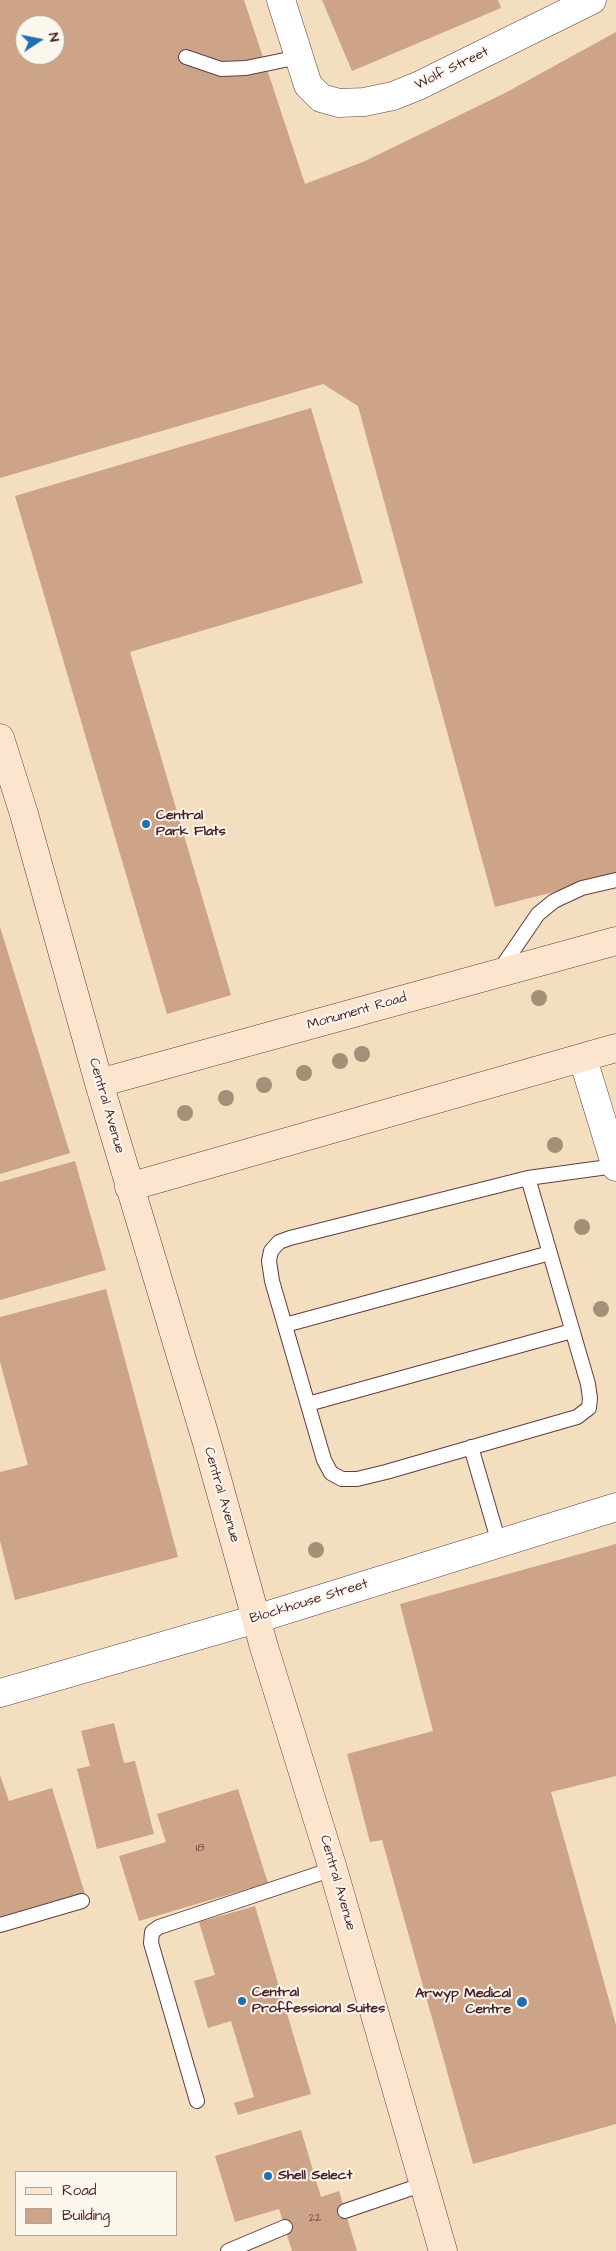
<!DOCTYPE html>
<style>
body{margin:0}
#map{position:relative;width:616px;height:2251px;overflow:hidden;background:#f3dec0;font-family:"Architects Daughter",sans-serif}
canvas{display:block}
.legend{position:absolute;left:15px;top:2171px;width:162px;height:65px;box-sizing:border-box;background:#fbf7ec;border:1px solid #b4a19f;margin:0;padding:6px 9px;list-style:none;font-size:15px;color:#4a1f2b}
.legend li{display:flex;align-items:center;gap:10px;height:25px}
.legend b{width:25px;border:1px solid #b4a19f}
.north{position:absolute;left:15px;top:15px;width:50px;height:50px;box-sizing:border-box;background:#fbf7ec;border:1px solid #b4a19f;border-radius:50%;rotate:79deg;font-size:14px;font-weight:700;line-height:20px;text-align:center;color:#4a1f2b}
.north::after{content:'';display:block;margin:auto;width:18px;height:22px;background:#1f6fb2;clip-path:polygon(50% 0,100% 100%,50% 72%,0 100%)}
</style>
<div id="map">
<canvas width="616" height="2251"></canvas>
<ul class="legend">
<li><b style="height:6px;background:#fce5cf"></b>Road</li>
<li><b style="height:14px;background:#cda487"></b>Building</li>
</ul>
<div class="north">N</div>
</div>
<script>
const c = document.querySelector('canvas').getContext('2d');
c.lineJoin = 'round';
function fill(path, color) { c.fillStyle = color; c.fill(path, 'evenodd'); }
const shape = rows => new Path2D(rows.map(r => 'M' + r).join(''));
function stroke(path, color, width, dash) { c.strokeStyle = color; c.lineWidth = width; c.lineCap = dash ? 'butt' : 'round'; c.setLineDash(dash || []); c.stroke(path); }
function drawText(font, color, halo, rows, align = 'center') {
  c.font = font + ' "Architects Daughter",sans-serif'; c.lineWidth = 4; c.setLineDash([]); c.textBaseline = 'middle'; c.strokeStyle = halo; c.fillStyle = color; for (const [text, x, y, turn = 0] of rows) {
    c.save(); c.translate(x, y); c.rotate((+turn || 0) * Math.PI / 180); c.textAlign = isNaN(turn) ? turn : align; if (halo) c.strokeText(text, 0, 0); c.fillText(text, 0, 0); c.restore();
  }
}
const building = shape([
 [0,0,244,0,305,184,363,162,505,93,616,32,616,876,495,907,358,406,323,384,0,478],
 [25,25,55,25,55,55,25,55],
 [322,0,498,0,501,8,352,71],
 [311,408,363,583,130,652,231,995,167,1014,15,496],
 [0,927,70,1153,0,1174],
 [75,1161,106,1270,0,1300,0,1182],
 [106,1289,178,1557,15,1600,0,1541,0,1472,28,1465,0,1362,0,1317],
 [616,1544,616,1776,551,1792,616,2025,616,2124,473,2164,382,1840,370,1842,347,1754,433,1731,400,1604],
 [114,1723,124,1763,135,1761,154,1834,97,1849,77,1769,90,1766,81,1731],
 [0,1775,9,1801,52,1788,85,1894,0,1920],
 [238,1789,268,1883,139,1921,119,1856,166,1842,157,1814],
 [255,1906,311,2094,238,2115,234,2103,254,2097,231,2021,208,2028,194,1981,215,1975,199,1922],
 [301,2130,321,2197,339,2191,357,2251,292,2251,279,2209,235,2222,215,2156]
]);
const service = shape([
 [186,57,221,69,246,68,299,57],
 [499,971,538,914,554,901,582,888,616,880],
 [528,1178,588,1384,590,1398,589,1408,577,1417,386,1472,357,1479,342,1479,331,1473,324,1460,272,1281,269,1261,271,1251,279,1242,290,1238,528,1178,616,1166],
 [285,1325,550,1253],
 [308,1404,572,1331],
 [471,1447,499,1543],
 [0,1925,82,1901],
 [197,2101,151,1943,152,1932,159,1927,333,1869],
 [345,2211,424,2184],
 [228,2251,285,2227]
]);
const minor = shape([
 [281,0,308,85,321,98,339,103,364,102,393,96,418,86,592,0],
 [583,1059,616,1167],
 [0,1693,256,1619,616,1507]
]);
const secondary = shape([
 [0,738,24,814,99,1083,207,1443,264,1647,333,1869,443,2251],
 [99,1083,616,941],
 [129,1187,616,1048]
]);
const trees = [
 [539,998],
 [362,1054],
 [340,1061],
 [304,1073],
 [264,1085],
 [226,1098],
 [185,1113],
 [555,1145],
 [582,1227],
 [601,1309],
 [316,1550]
];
const markers = [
 [146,824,5,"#1f6fb2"],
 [242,2001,5,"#1f6fb2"],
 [522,2002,6,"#1f6fb2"],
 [268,2176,5,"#1f6fb2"]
];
const numberNames = [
 ["18",200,1849],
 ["22",315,2219]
];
const streetNames = [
 ["Wolf Street",452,69,-26],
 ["Monument Road",357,1012,-16],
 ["Central Avenue",106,1106,74],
 ["Central Avenue",221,1495,74],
 ["Blockhouse Street",309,1602,-17],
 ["Central Avenue",337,1883,74]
];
const poiNames = [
 ["Central",156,816],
 ["Park Flats",156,832],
 ["Central",252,1993],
 ["Proffessional Suites",252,2009],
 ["Arwyp Medical",511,1994,"right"],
 ["Centre",511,2010,"right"],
 ["Shell Select",278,2176]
];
fill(building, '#cda487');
stroke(service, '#633c41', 16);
stroke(minor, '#633c41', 29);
stroke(secondary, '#633c41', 29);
stroke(service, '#fff', 14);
stroke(minor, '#fff', 28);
stroke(secondary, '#fce5cf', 28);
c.fillStyle = '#a39079';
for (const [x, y] of trees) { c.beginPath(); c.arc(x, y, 8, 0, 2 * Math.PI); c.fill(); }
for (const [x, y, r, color] of markers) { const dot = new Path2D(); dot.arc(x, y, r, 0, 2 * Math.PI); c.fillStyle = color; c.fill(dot); stroke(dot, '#fbf7ec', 2); }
drawText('11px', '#6b4042', null, numberNames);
drawText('14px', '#4a1f2b', '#fbf7ec', streetNames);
drawText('bold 14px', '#4a1f2b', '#fbf7ec', poiNames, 'left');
</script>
